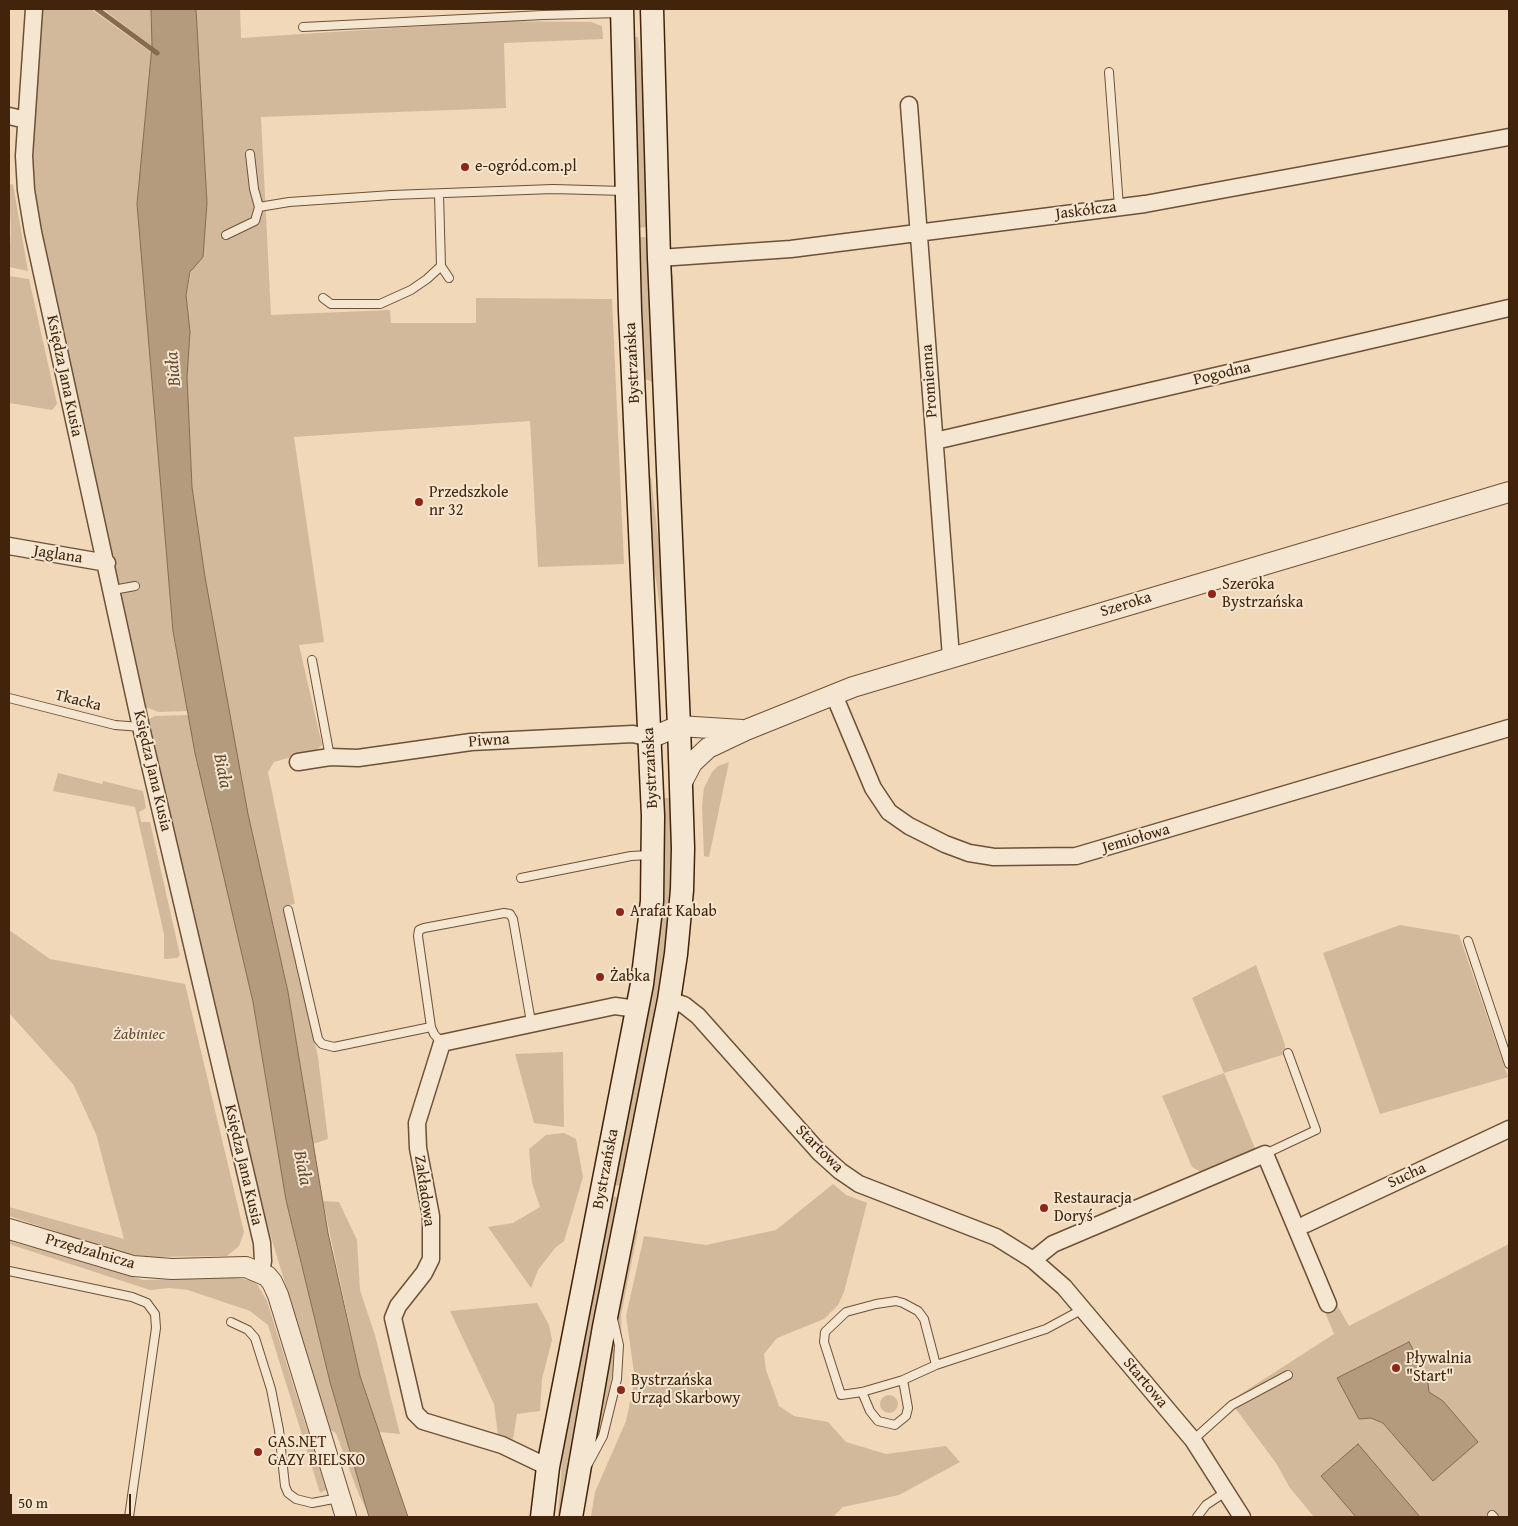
<!DOCTYPE html>
<meta charset="utf-8">
<style>
body{margin:0}
#map{position:relative;width:1518px;height:1526px;overflow:hidden;background:#f0d8b8;font-family:"Gentium Book Plus",serif}
canvas{display:block}
.frame{position:absolute;inset:0;border:10px solid #41240b;pointer-events:none}
.scale{position:absolute;left:10px;top:1494px;width:121px;height:22px;box-sizing:border-box;border:2px solid #41240b;border-top:0;padding-left:6px;font-size:15px;line-height:18px;white-space:nowrap;color:#41240b;-webkit-text-stroke:4px #f5e6d1;paint-order:stroke}
</style>
<div id="map">
<canvas width="1518" height="1526"></canvas>
<div class="frame"></div>
<div class="scale">50 m</div>
</div>
<script>
const c = document.querySelector('canvas').getContext('2d');
c.lineJoin = 'round';
function fill(path, color) { c.fillStyle = color; c.fill(path, 'evenodd'); }
const shape = rows => new Path2D(rows.map(r => 'M' + r).join(''));
function stroke(path, color, width, dash) { c.strokeStyle = color; c.lineWidth = width; c.lineCap = dash ? 'butt' : 'round'; c.setLineDash(dash || []); c.stroke(path); }
function drawText(font, color, halo, rows, align = 'center') {
  c.font = font + ' "Gentium Book Plus",serif'; c.lineWidth = 4; c.setLineDash([]); c.textBaseline = 'middle'; c.strokeStyle = halo; c.fillStyle = color; for (const [text, x, y, turn = 0] of rows) {
    c.save(); c.translate(x, y); c.rotate((+turn || 0) * Math.PI / 180); c.textAlign = isNaN(turn) ? turn : align; if (halo) c.strokeText(text, 0, 0); c.fillText(text, 0, 0); c.restore();
  }
}
const green = shape([
 [43,9,91,9,152,53,137,204,173,631,188,711,158,712,146,707,40,231,34,189,32,153],
 [103,9,151,9,152,46,137,35],
 [196,9,240,9,241,38,500,21,591,22,602,26,603,39,504,43,506,108,261,117,271,315,390,310,391,323,476,323,476,298,612,299,624,564,538,567,530,421,294,437,324,642,299,645,322,745,318,749,274,762,268,772,295,904,289,905,286,911,318,1057,328,1139,313,1144,288,992,248,814,221,671,205,577,192,487,187,377,190,332,186,295,207,203],
 [634,37,638,37,643,85,647,227,638,228],
 [13,184,28,271,9,267,11,230,9,185],
 [638,237,648,237,653,382,645,379],
 [673,274,679,429,677,427,670,278],
 [9,276,29,279,57,404,52,410,9,403],
 [651,477,661,563,664,637,653,559,649,478],
 [188,715,253,1002,286,1200,330,1382,367,1511,359,1495,336,1433,329,1429,253,1177,149,719,155,716],
 [729,762,709,857,704,856,702,806,704,788,712,772,718,766],
 [58,773,102,784,103,781,143,791,146,808,139,812,141,822,150,822,180,955,177,958,164,959,164,934,135,807,53,791],
 [663,798,672,798,673,877,665,964,622,1186,614,1185,656,964,661,925,664,877],
 [1400,925,1459,935,1508,1077,1380,1114,1323,953],
 [9,930,50,959,185,984,244,1232,239,1246,227,1256,150,1257,119,1252,9,1216,9,1207,124,1239,96,1134,73,1084,9,1013],
 [1256,965,1285,1045,1285,1054,1224,1073,1257,1153,1206,1175,1192,1167,1162,1096,1224,1073,1192,998],
 [563,1052,564,1127,534,1123,515,1054],
 [564,1133,576,1139,583,1177,564,1241,555,1248,538,1270,531,1288,488,1227,513,1223,540,1207,532,1183,529,1149,546,1135],
 [833,1184,846,1195,867,1203,844,1292,838,1305,824,1319,777,1338,764,1354,766,1370,779,1406,794,1416,828,1422,846,1442,886,1454,946,1446,960,1462,899,1495,843,1507,833,1517,591,1517,595,1492,626,1421,635,1379,626,1316,644,1236,706,1245,776,1230],
 [612,1196,620,1198,560,1515,558,1514,563,1448],
 [323,1201,339,1202,357,1240,360,1290,375,1335,400,1434,379,1432,360,1376],
 [638,1230,621,1315,622,1344,618,1316,620,1304,634,1231],
 [9,1241,143,1280,233,1278,250,1280,257,1284,267,1301,326,1490,320,1493,268,1325,250,1311,188,1290,170,1288,150,1290,9,1244],
 [1509,1244,1509,1517,1314,1517,1290,1488,1276,1463,1230,1401,1334,1334,1324,1310,1336,1303,1349,1326],
 [537,1303,549,1325,552,1340,542,1379,540,1411,517,1414,513,1439,498,1435,494,1404,450,1311],
 [611,1346,614,1350,613,1371,602,1427,595,1443],
 '880 1404a9 9 0 1 1 18 0a9 9 0 1 1-18 0Z'
]);
const water = shape([
 [151,9,196,9,207,203,203,257,190,272,186,295,190,332,187,377,192,487,205,577,248,814,288,992,328,1233,360,1376,408,1517,369,1517,330,1382,286,1200,253,1002,195,753,173,631,137,204,152,46,151,9],
 [1409,1342,1427,1376,1429,1392,1443,1401,1478,1442,1433,1481,1383,1423,1371,1418,1359,1419,1337,1378,1409,1342],
 [1358,1444,1420,1517,1356,1517,1321,1476,1358,1444]
]);
const stream = shape([
 [97,9,157,53]
]);
const service = shape([
 [303,27,543,15,620,13],
 [1109,72,1119,207],
 [439,194,441,266,449,278],
 [259,207,289,202,392,195,553,189,624,191],
 [226,235,255,221,259,207,254,189,250,154],
 [323,298,331,304,380,304,411,290,427,279,441,266],
 [113,590,135,586],
 [312,660,330,757],
 [9,698,115,725,141,727],
 [521,878,631,856,649,855],
 [288,910,318,1039,322,1044,334,1047,431,1027],
 [1468,941,1509,1064],
 [442,1043,434,1034,431,1027,418,936,419,930,424,928,504,913,510,914,513,919,531,1022],
 [1265,1154,1316,1130,1288,1053],
 [9,1271,132,1297,147,1303,155,1314,156,1328,129,1517],
 [231,1322,248,1330,255,1338,271,1389,279,1430,285,1486,288,1493,296,1499,312,1503,339,1498],
 [936,1365,924,1319,918,1311,903,1303,896,1301,876,1304,846,1312,825,1332,824,1342,841,1395,862,1392,903,1380,936,1365,1046,1329,1083,1309],
 [862,1392,870,1411,878,1421,895,1425,906,1416,908,1408,903,1380],
 [1193,1440,1232,1405,1288,1375],
 [588,1464,603,1436,617,1379,619,1345,613,1319],
 [1492,1515,1494,1517],
 [1197,1517,1206,1505,1227,1491]
]);
const minor = shape([
 [34,9,24,156,26,190,33,232,141,727,262,1243,263,1261,261,1272],
 [909,105,951,657],
 [9,116,26,120],
 [659,258,791,249,1145,204,1509,137],
 [935,441,1509,308],
 [9,546,107,563],
 [834,695,873,788,889,812,909,826,945,844,969,853,994,857,1076,856,1509,728],
 [298,762,330,757,358,758,471,742,633,734,650,738],
 [669,1000,684,1005,698,1016,819,1152,840,1171,859,1184,996,1237,1033,1260,1064,1287,1193,1440,1242,1517],
 [1306,1224,1509,1129],
 [1033,1260,1053,1244,1265,1154,1328,1304],
 [548,1467,502,1445,423,1421,415,1413,393,1318,398,1306,424,1273,431,1259,431,1216,418,1148,417,1123,442,1043,615,1006,637,1009]
]);
const tertiary = shape([
 [650,738,679,726,742,730],
 [680,786,692,763,708,748,746,730,853,687,1509,492],
 [9,1229,133,1266,172,1269,246,1267,267,1276,272,1282,278,1295,346,1517]
]);
const secondary = shape([
 [542,1517,548,1467,642,984,652,901,653,816,630,311,622,9],
 [571,1517,604,1327,669,1000,676,954,682,890,683,848,679,726,659,258,652,9]
]);
const markers = [
 [465,167,5,"#8f2418"],
 [419,502,5,"#8f2418"],
 [1212,594,5,"#8f2418"],
 [620,912,5,"#8f2418"],
 [600,977,5,"#8f2418"],
 [1044,1208,5,"#8f2418"],
 [1396,1368,5,"#8f2418"],
 [621,1390,5,"#8f2418"],
 [258,1452,5,"#8f2418"]
];
const poiNames = [
 ["e-ogród.com.pl",475,167],
 ["Przedszkole",429,493],
 ["nr 32",429,511],
 ["Szeroka",1222,585],
 ["Bystrzańska",1222,603],
 ["Arafat Kabab",630,912],
 ["Żabka",610,977],
 ["Restauracja",1054,1199],
 ["Doryś",1054,1217],
 ["Pływalnia",1406,1359],
 ["\"Start\"",1406,1377],
 ["Bystrzańska",631,1381],
 ["Urząd Skarbowy",631,1399],
 ["GAS.NET",268,1443],
 ["GAZY BIELSKO",268,1461]
];
const streetNames = [
 ["Jaskółcza",1086,211,-7],
 ["Bystrzańska",633,363,-93],
 ["Pogodna",1222,374,-13],
 ["Księdza Jana Kusia",64,376,78],
 ["Promienna",930,381,-94],
 ["Jaglana",58,555,9],
 ["Szeroka",1126,605,-17],
 ["Tkacka",78,701,14],
 ["Piwna",489,741,-4],
 ["Bystrzańska",651,768,-93],
 ["Księdza Jana Kusia",152,771,77],
 ["Jemiołowa",1136,839,-16],
 ["Startowa",819,1149,45],
 ["Księdza Jana Kusia",243,1165,77],
 ["Bystrzańska",606,1169,-79],
 ["Sucha",1407,1176,-25],
 ["Zakładowa",424,1191,82],
 ["Przędzalnicza",90,1252,16],
 ["Startowa",1145,1383,50]
];
const parkNames = [
 ["Żabiniec",139,1035]
];
const waterNames = [
 ["Biała",174,369,-95],
 ["Biała",222,771,79],
 ["Biała",302,1168,79]
];
fill(green, '#d2b99b');
fill(water, '#b49b7d');
stroke(water, '#866b4f', 1);
stroke(stream, '#866b4f', 5);
stroke(service, '#6d5136', 10);
stroke(minor, '#6d5136', 19);
stroke(tertiary, '#6d5136', 22);
stroke(secondary, '#41240b', 25);
stroke(service, '#f5e6d1', 8);
stroke(minor, '#f5e6d1', 16);
stroke(tertiary, '#f5e6d1', 20);
stroke(secondary, '#f5e6d1', 22);
for (const [x, y, r, color] of markers) { const dot = new Path2D(); dot.arc(x, y, r, 0, 2 * Math.PI); c.fillStyle = color; c.fill(dot); stroke(dot, '#f5e6d1', 2); }
drawText('16px', '#41240b', '#f5e6d1', poiNames, 'left');
drawText('16px', '#41240b', '#f5e6d1', streetNames);
drawText('italic 16px', '#65492f', '#f5e6d1', parkNames);
drawText('italic 18px', '#64482d', '#f5e6d1', waterNames);
</script>
